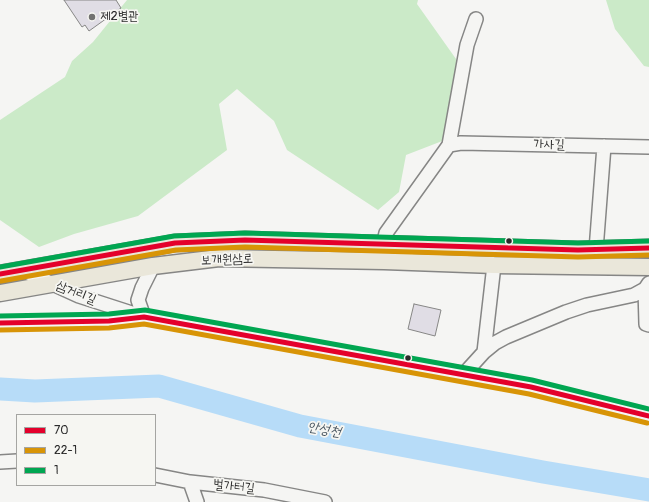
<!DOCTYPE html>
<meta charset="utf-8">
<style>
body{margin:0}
#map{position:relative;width:649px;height:502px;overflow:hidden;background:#f5f5f3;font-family:Pangolin,sans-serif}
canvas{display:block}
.legend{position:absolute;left:16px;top:414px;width:140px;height:72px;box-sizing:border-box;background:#f6f6f2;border:1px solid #a5a5a2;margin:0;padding:5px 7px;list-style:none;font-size:12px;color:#2b2b2b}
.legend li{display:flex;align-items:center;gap:8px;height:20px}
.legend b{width:20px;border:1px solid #a5a5a2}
</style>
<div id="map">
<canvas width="649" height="502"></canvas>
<ul class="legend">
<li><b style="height:5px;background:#e4002b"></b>70</li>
<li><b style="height:5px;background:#d89406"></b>22-1</li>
<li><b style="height:5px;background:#00a651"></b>1</li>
</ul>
</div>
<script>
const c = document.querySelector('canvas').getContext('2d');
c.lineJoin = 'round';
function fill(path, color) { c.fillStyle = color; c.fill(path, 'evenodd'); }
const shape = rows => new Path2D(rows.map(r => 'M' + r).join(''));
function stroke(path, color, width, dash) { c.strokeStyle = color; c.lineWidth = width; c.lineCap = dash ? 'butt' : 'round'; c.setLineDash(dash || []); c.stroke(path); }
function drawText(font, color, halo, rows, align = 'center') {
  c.font = font + ' Pangolin,"Poor Story",sans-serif'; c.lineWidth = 3.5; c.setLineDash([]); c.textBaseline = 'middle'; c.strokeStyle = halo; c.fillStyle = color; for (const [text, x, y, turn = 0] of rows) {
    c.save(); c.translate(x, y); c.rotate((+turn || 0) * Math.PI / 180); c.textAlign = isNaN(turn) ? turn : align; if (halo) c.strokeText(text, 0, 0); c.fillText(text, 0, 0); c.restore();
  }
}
const green = shape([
 [127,0,418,0,417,4,461,66,450,138,406,155,399,192,378,210,287,150,274,121,237,89,219,104,227,150,138,216,74,234,39,247,0,220,0,120,65,77,72,61,93,42],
 [606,0,649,0,649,67,644,66,615,29]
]);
const river = shape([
 [0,389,35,391,159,386,300,426,543,472,649,490]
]);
const building = shape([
 [64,0,116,0,121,8,89,31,85,25,82,27,64,0],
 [414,304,441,310,435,336,408,329,414,304]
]);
const minor = shape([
 [449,145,461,143,649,147],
 [596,250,604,146],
 [384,253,383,245,386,233,449,145,467,45,476,19],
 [22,270,79,296,144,317,464,374,531,387,649,416],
 [645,289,646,324,649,325],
 [144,317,138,300,142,288,153,266],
 [0,323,109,321,141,318],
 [484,352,494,265],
 [464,374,484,352,495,343,506,337,566,312,587,305,634,295,645,289,649,283],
 [0,462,17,461],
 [155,475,190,482,197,502],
 [190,482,264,490,325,502]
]);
const major = shape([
 [0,274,175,243,245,240,578,250,649,248],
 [0,293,153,266,219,258,384,261,494,265,649,267]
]);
const bus1 = shape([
 [0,274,175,243,245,240,578,250,649,248],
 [0,323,109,321,144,317,531,387,649,416]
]);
const bus2 = shape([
 [1,281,176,250,245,247,578,257,649,255],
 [0,330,109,328,144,324,529,394,647,423]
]);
const bus3 = shape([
 [0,267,174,236,245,233,578,243,649,241],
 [0,316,109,314,145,310,532,380,649,409]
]);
const markers = [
 [92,17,4,"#727271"],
 [509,241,3.5,"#2b2b2b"],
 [408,358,3.5,"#2b2b2b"]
];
const poiNames = [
 ["제2별관",100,17]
];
const streetNames = [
 ["가사길",549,145,1],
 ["보개원삼로",227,260,-2],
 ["삼거리길",76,293,22],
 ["벌가터길",234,487,6]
];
const waterNames = [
 ["안성천",324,430,10]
];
fill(green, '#cbeac8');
stroke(river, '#b7dcf8', 23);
fill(building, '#e0dde5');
stroke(building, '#868685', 1);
stroke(minor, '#868685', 16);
stroke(major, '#868685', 19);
stroke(minor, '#f5f5f3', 13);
stroke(major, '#eae7da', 16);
stroke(bus1, '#e4002b', 5);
stroke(bus2, '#d89406', 5);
stroke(bus3, '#00a651', 5);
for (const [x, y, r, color] of markers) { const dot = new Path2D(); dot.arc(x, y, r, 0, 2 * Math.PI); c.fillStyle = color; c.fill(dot); stroke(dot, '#f6f6f2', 1.5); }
drawText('13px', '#2b2b2b', '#f6f6f2', poiNames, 'left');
drawText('13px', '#2b2b2b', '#f6f6f2', streetNames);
drawText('italic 14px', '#47545f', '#f6f6f2', waterNames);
</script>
